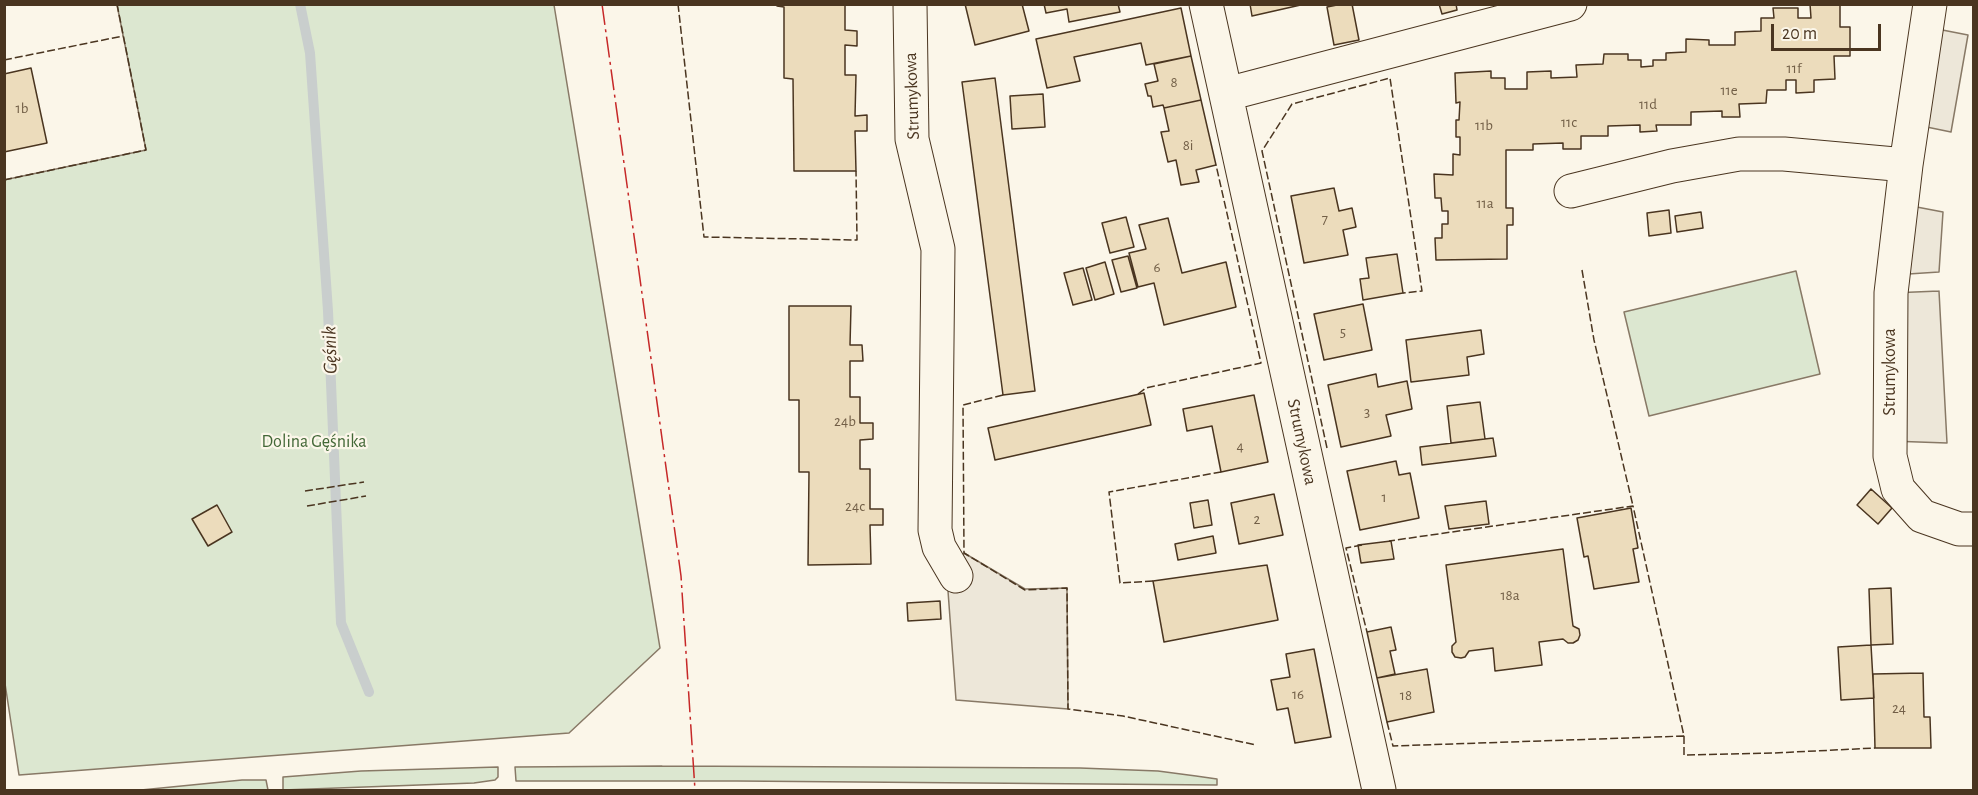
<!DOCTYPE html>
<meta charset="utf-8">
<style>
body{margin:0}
#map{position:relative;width:1978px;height:795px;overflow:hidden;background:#fbf6e9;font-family:"Alegreya Sans",sans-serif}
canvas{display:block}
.frame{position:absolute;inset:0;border:6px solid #4a3520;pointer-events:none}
.scale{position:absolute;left:1771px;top:24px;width:110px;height:27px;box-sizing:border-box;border:3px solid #4a3520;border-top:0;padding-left:8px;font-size:18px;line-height:21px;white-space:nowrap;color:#4a3520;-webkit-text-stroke:4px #fbf6e9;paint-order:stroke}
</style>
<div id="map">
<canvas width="1978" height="795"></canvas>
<div class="frame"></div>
<div class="scale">20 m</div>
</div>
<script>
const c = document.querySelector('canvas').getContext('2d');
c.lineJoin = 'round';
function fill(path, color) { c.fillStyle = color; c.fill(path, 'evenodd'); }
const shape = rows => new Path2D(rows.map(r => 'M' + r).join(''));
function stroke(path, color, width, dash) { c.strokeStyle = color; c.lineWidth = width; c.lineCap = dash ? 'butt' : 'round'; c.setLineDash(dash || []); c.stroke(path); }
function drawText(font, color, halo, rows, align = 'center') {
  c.font = font + ' "Alegreya Sans",sans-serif'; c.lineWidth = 4.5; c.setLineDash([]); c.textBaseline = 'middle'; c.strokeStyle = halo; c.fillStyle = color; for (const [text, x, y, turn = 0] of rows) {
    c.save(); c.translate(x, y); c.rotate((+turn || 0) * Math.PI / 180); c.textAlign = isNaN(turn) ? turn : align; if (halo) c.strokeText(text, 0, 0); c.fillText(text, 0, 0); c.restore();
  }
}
const green = shape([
 [117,5,554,5,660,648,569,733,19,775,4,677,4,180,146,150,117,5],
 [1796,271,1820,374,1649,416,1624,312,1796,271],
 [662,766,1080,768,1158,771,1196,776,1217,779,1217,785,737,781,516,781,515,767,662,766],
 [498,767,498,777,495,780,474,783,283,790,283,777,361,771,498,767],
 [242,780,266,780,268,790,141,790,242,780]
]);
const parking = shape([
 [1927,27,1968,35,1951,132,1912,124,1927,27],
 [1901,204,1943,212,1939,272,1893,275,1901,204],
 [1939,291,1947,443,1890,441,1891,293,1939,291],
 [964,553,1025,589,1067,588,1068,709,956,700,948,591,964,553]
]);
const stream = shape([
 [300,4,310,53,328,311,341,623,369,692]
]);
const building = shape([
 [777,4,845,4,845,30,857,31,857,46,845,45,845,75,856,75,855,116,867,115,867,131,855,131,856,171,794,171,793,79,784,78,784,7,777,6,777,4],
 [965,4,1022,4,1029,31,975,45,965,4],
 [1044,4,1118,4,1120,12,1069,22,1067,9,1046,13,1044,4],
 [1250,4,1305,4,1252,16,1250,4],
 [1342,4,1352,4,1359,40,1334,45,1327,7,1342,4],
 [1439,4,1456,4,1457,10,1442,14,1439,4],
 [1810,4,1840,4,1840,27,1850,27,1850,56,1834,56,1835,79,1814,80,1814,92,1796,93,1796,80,1786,80,1786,90,1767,90,1766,103,1739,104,1740,117,1722,117,1722,111,1691,112,1691,125,1656,125,1657,131,1640,132,1640,125,1608,126,1608,136,1581,136,1581,149,1563,149,1563,143,1533,144,1533,150,1506,150,1506,208,1513,208,1513,225,1507,225,1507,259,1436,260,1435,238,1442,238,1442,224,1448,224,1448,211,1442,211,1441,198,1435,198,1434,174,1453,175,1453,154,1460,155,1460,137,1456,137,1456,120,1459,120,1460,102,1456,103,1455,73,1491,71,1491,78,1505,78,1505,89,1527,89,1527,72,1551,71,1551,78,1577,77,1576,65,1603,64,1604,54,1628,54,1628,60,1641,60,1641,67,1653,66,1653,60,1666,60,1666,53,1686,52,1686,39,1709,40,1709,45,1735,45,1735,32,1761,31,1761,18,1774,18,1773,8,1798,8,1798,18,1811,18,1810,4],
 [1181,8,1191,56,1146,65,1141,43,1074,57,1080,81,1047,88,1036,39,1181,8],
 [1191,56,1201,100,1164,108,1163,105,1153,107,1151,96,1148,96,1145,84,1158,81,1154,64,1191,56],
 [31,68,47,143,4,152,4,74,31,68],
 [995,78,1035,391,1003,395,962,82,995,78],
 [1043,94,1045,127,1012,129,1010,96,1043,94],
 [1201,100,1216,165,1196,170,1199,182,1181,185,1176,160,1168,162,1161,132,1169,131,1164,108,1201,100],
 [1334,188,1339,211,1352,208,1356,227,1343,230,1348,255,1304,263,1291,196,1334,188],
 [1669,210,1671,233,1649,236,1647,213,1669,210],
 [1701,212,1703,228,1677,232,1675,216,1701,212],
 [1126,217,1134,247,1110,253,1102,223,1126,217],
 [1168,218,1182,273,1226,262,1236,307,1164,325,1154,283,1138,287,1129,253,1146,249,1139,225,1168,218],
 [1397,254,1403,293,1363,300,1360,279,1369,278,1366,258,1397,254],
 [1128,256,1137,288,1121,292,1112,260,1128,256],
 [1105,262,1114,294,1095,300,1086,268,1105,262],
 [1083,268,1092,300,1073,305,1064,273,1083,268],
 [1363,304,1372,350,1324,360,1314,314,1363,304],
 [789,306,851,306,850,345,862,345,863,361,850,361,850,397,860,397,860,423,873,423,873,439,860,440,860,469,870,469,870,509,883,509,883,525,870,525,871,564,808,565,809,472,799,472,799,400,789,400,789,306],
 [1481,330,1484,354,1467,357,1469,375,1411,382,1406,340,1481,330],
 [1376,374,1378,387,1407,381,1412,409,1386,415,1391,436,1341,447,1328,385,1376,374],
 [1144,393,1151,425,995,460,988,428,1144,393],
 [1254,395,1268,462,1221,472,1212,426,1187,431,1183,409,1254,395],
 [1480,402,1485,439,1451,443,1447,406,1480,402],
 [1493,438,1496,456,1422,465,1420,447,1493,438],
 [1396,461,1399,475,1410,473,1419,518,1360,530,1347,471,1396,461],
 [1871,489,1892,508,1878,524,1857,505,1871,489],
 [1274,494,1283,535,1239,544,1231,503,1274,494],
 [1208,500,1212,525,1194,528,1190,503,1208,500],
 [1486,501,1489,524,1449,529,1445,506,1486,501],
 [217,505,232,532,208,546,192,519,217,505],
 [1631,508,1638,548,1633,549,1639,582,1594,589,1588,556,1584,557,1577,518,1631,508],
 [1213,536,1216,553,1178,560,1175,544,1213,536],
 [1391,541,1394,559,1361,563,1358,545,1391,541],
 [1563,549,1573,626,1579,629,1580,635,1578,640,1573,643,1568,643,1563,639,1539,642,1542,665,1495,671,1493,648,1469,651,1465,657,1461,658,1455,657,1452,652,1452,646,1456,642,1446,565,1563,549],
 [1267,565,1278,620,1164,642,1153,581,1267,565],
 [1891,588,1893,644,1871,645,1869,589,1891,588],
 [940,601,941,619,908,621,907,603,940,601],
 [1391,627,1396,650,1390,651,1395,674,1377,678,1367,632,1391,627],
 [1871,645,1874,698,1841,700,1838,647,1871,645],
 [1314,649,1331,737,1295,743,1288,708,1277,710,1271,680,1290,677,1286,654,1314,649],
 [1427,669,1434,712,1387,722,1377,678,1427,669],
 [1923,673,1924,717,1930,717,1931,748,1875,748,1873,674,1923,673]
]);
const minor = shape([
 [910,4,912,139,938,249,935,530,939,547,956,576],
 [1206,4,1379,790],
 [1930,4,1906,165,1891,293,1890,456,1898,489,1922,516,1959,529,1974,529],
 [1227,94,1570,4],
 [1571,191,1672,166,1739,154,1784,154,1906,165]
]);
const fence = shape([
 [678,4,704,237,857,240,856,171],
 [4,60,123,36],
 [4,180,146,150,117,4],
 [1582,270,1594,340,1633,506],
 [1138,394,1146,388,1261,363,1216,165],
 [1003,395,963,405,964,553,1025,590,1067,588,1068,709,1123,716,1256,745],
 [1327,448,1262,151,1292,104,1390,78,1422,291,1403,293],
 [305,491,364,482],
 [307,506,366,496],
 [1362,545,1346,548,1367,632],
 [1153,581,1120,583,1109,492,1221,472],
 [1387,722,1393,746,1684,736,1633,506,1389,541],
 [1684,736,1684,755,1774,753,1875,748]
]);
const power = shape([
 [602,4,681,576,695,790]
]);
const numberNames = [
 ["11f",1794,68],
 ["8",1174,82],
 ["11e",1729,90],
 ["11d",1648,104],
 ["1b",22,108],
 ["11c",1569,122],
 ["11b",1484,125],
 ["8i",1188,145],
 ["11a",1485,203],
 ["7",1325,219],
 ["6",1157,267],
 ["5",1343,332],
 ["3",1367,412],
 ["24b",845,421],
 ["4",1240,446],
 ["1",1384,497],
 ["24c",855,506],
 ["2",1257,519],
 ["18a",1510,595],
 ["16",1298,694],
 ["18",1406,695],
 ["24",1899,708]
];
const streetNames = [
 ["Strumykowa",912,96,-92],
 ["Strumykowa",1890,372,-90],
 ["Strumykowa",1302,442,78]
];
const parkNames = [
 ["Dolina Gęśnika",314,442]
];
const waterNames = [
 ["Gęśnik",330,350,-92]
];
fill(green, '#dce7d0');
stroke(green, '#887966', 1.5);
fill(parking, '#ede7d9');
stroke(parking, '#887966', 1.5);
stroke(stream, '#c9cecd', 10);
fill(building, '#ecdcbc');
stroke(building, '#4a3520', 1.5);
stroke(minor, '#4a3520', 35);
stroke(minor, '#fbf6e9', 33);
stroke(fence, '#4a3520', 1.5, [8, 3]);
stroke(power, '#c62828', 1.5, [21, 4.5, 3, 4.5]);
drawText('15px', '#725f47', null, numberNames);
drawText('18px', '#4a3520', '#fbf6e9', streetNames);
drawText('18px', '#436837', '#fbf6e9', parkNames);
drawText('italic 20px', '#4a3520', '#fbf6e9', waterNames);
</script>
